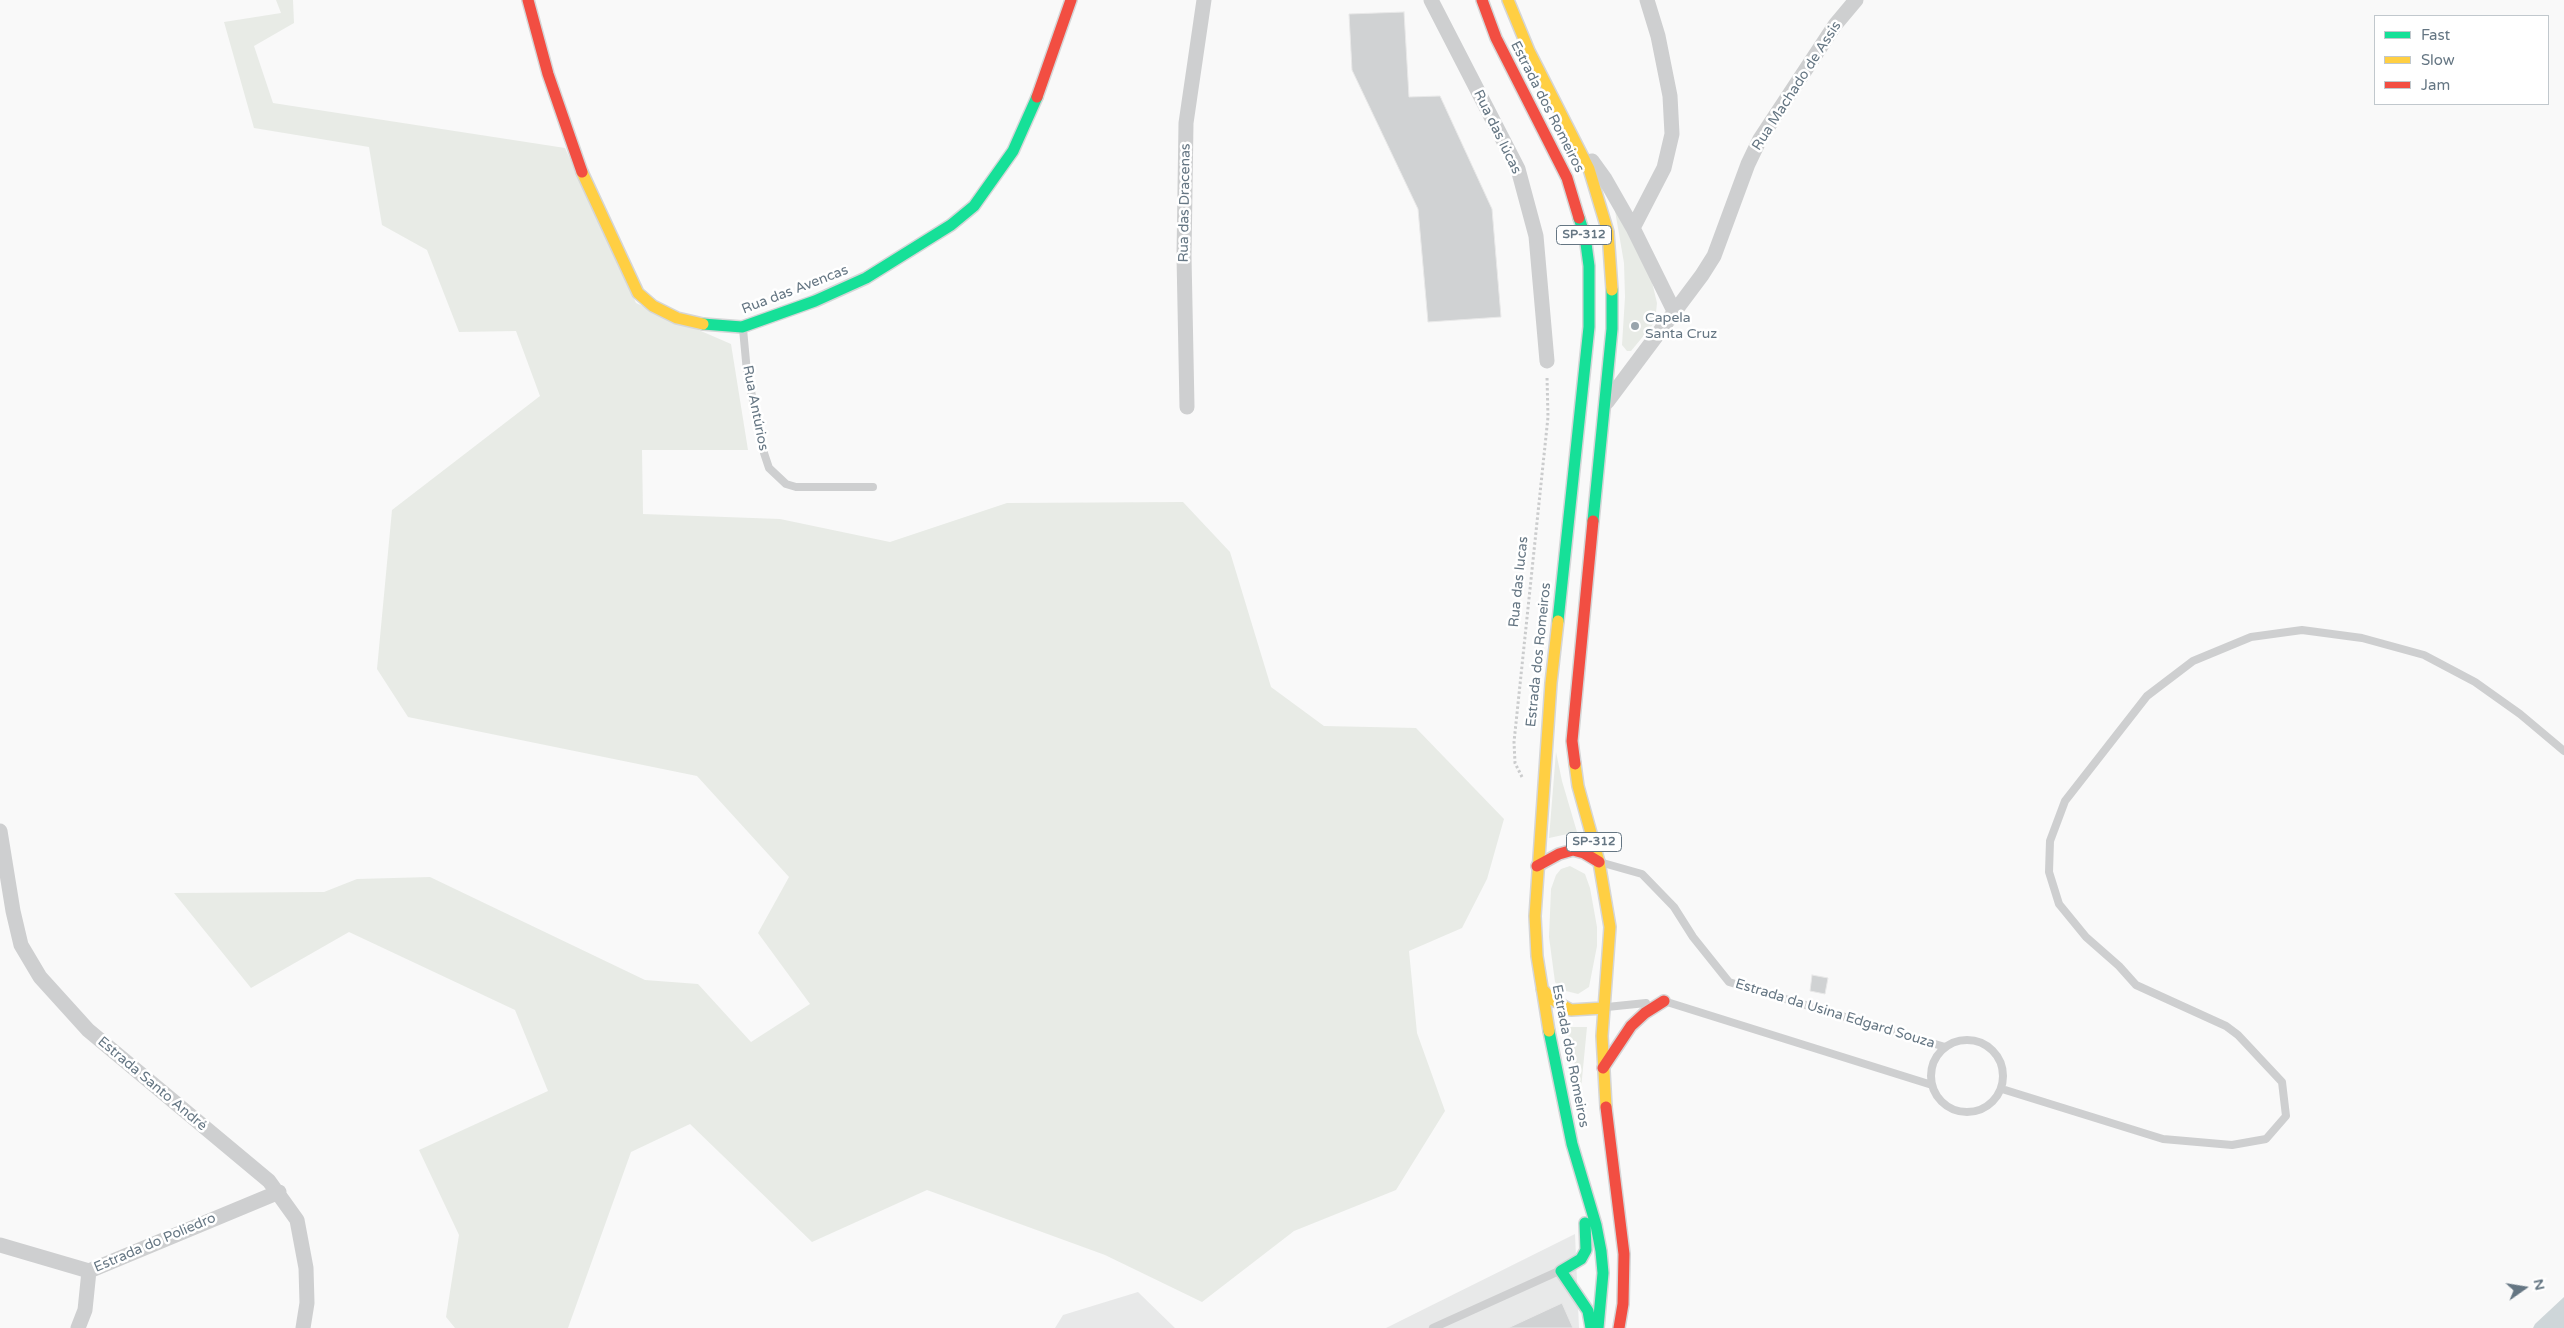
<!DOCTYPE html>
<meta charset="utf-8">
<style>
body{margin:0}
#map{position:relative;width:2564px;height:1328px;overflow:hidden;background:#f9f9f9;font-family:"Varela Round",sans-serif}
canvas{display:block}
.legend{position:absolute;left:2374px;top:15px;width:175px;height:90px;box-sizing:border-box;background:#fff;border:1px solid #c1c8cd;margin:0;padding:6px 9px;list-style:none;font-size:15px;color:#657683}
.legend li{display:flex;align-items:center;gap:10px;height:25px}
.legend b{width:25px;border:1px solid #c1c8cd}
.north{position:absolute;left:2499px;top:1263px;width:50px;height:50px;-webkit-text-stroke:4px #fff;paint-order:stroke;rotate:77deg;font-size:14px;font-weight:700;line-height:20px;text-align:center;color:#657683}
.north::after{content:'';display:block;margin:auto;width:18px;height:22px;background:#657683;clip-path:polygon(50% 0,100% 100%,50% 72%,0 100%)}
</style>
<div id="map">
<canvas width="2564" height="1328"></canvas>
<ul class="legend">
<li><b style="height:6px;background:#16e098"></b>Fast</li>
<li><b style="height:6px;background:#ffcf43"></b>Slow</li>
<li><b style="height:6px;background:#f24e42"></b>Jam</li>
</ul>
<div class="north">N</div>
</div>
<script>
const c = document.querySelector('canvas').getContext('2d');
c.lineJoin = 'round';
function fill(path, color) { c.fillStyle = color; c.fill(path, 'evenodd'); }
const shape = rows => new Path2D(rows.map(r => 'M' + r).join(''));
function stroke(path, color, width, dash) { c.strokeStyle = color; c.lineWidth = width; c.lineCap = dash ? 'butt' : 'round'; c.setLineDash(dash || []); c.stroke(path); }
function drawText(font, color, halo, rows, align = 'center') {
  c.font = font + ' "Varela Round",sans-serif'; c.lineWidth = 5; c.setLineDash([]); c.textBaseline = 'middle'; c.strokeStyle = halo; c.fillStyle = color; for (const [text, x, y, turn = 0] of rows) {
    c.save(); c.translate(x, y); c.rotate((+turn || 0) * Math.PI / 180); c.textAlign = isNaN(turn) ? turn : align; if (halo) c.strokeText(text, 0, 0); c.fillText(text, 0, 0); c.restore();
  }
}
const built = shape([
 [1575,1234,1579,1328,1386,1328],
 [1138,1292,1175,1328,1055,1328,1063,1315]
]);
const green = shape([
 [276,0,293,0,294,23,254,46,273,103,565,148,636,303,731,344,748,450,642,450,643,514,780,519,890,542,1007,503,1183,502,1230,552,1271,687,1324,726,1416,728,1504,819,1487,879,1462,928,1409,951,1417,1033,1445,1111,1396,1190,1294,1231,1202,1302,1105,1255,927,1190,812,1242,690,1124,631,1152,568,1328,455,1328,446,1317,459,1235,419,1150,548,1091,515,1010,349,932,251,988,174,893,324,892,357,879,430,877,645,980,698,984,751,1042,810,1004,758,933,789,877,697,776,408,717,377,669,392,510,540,396,516,331,459,332,427,250,382,225,369,147,254,128,224,22,281,13],
 [1613,199,1652,282,1657,303,1655,322,1631,351,1627,351,1622,345,1625,297,1624,263],
 [1556,752,1562,781,1577,832,1549,838],
 [1570,866,1585,874,1590,888,1597,927,1597,946,1589,987,1578,994,1562,990,1555,982,1549,937,1551,889,1556,875,1561,869],
 [1565,1027,1587,1027,1581,1089]
]);
const water = shape([
 [2564,1297,2564,1328,2533,1328,2535,1324]
]);
const building = shape([
 [1404,12,1409,97,1440,96,1492,209,1501,317,1428,322,1418,209,1352,70,1349,14,1404,12],
 [1812,975,1828,978,1825,994,1810,991,1812,975],
 [1562,1303,1573,1328,1508,1328,1562,1303]
]);
const path = shape([
 [1522,777,1515,763,1514,742,1548,417,1547,377]
]);
const lane = shape([
 [743,329,747,372,764,453,769,468,786,484,796,487,873,487],
 [1603,863,1642,874,1674,907,1693,937,1729,982,1945,1047],
 [1667,1002,1932,1085],
 [1607,1007,1646,1003],
 '1931 1076a36 36 0 1 1 72 0a36 36 0 1 1-72 0Z',
 [2002,1089,2163,1139,2232,1145,2266,1139,2286,1116,2282,1082,2238,1035,2226,1026,2136,985,2119,966,2086,937,2059,904,2049,872,2050,841,2065,801,2147,696,2193,661,2251,637,2302,630,2362,638,2424,655,2475,682,2520,714,2564,751],
 [1433,1328,1559,1271]
]);
const street = shape([
 [1431,0,1518,169,1536,236,1547,361],
 [1592,161,1605,179,1633,228,1674,311],
 [1633,228,1664,168,1672,134,1670,96,1658,36,1647,0],
 [1607,402,1702,275,1714,256,1748,164,1760,139,1835,25,1856,0],
 [1187,407,1184,256,1186,123,1204,0],
 [0,831,13,911,21,945,40,977,88,1030,269,1181,297,1220,306,1268,307,1303,303,1328],
 [0,1245,89,1271,279,1192],
 [78,1328,85,1310,89,1271]
]);
const fast = shape([
 [703,324,742,327,815,301,866,278,951,225,974,206,1013,151,1037,97],
 [1593,521,1612,329,1612,290],
 [1558,621,1589,327,1589,266,1585,236,1579,218],
 [1549,1031,1572,1144,1596,1225,1601,1251,1603,1273,1598,1328],
 [1585,1223,1586,1250,1581,1259,1561,1271,1588,1311,1591,1328]
]);
const slow = shape([
 [1508,0,1529,51,1589,169,1608,232,1612,290],
 [582,172,638,293,653,306,677,318,703,324],
 [1575,764,1578,786,1599,862,1610,927,1602,1036,1606,1107],
 [1542,989,1553,1000,1571,1010,1603,1008],
 [1549,1031,1537,956,1535,916,1551,683,1558,621]
]);
const jam = shape([
 [528,0,548,74,582,172],
 [1482,0,1496,38,1567,178,1579,218],
 [1037,97,1071,0],
 [1575,764,1572,741,1593,521],
 [1537,866,1559,854,1573,850,1584,853,1599,862],
 [1603,1068,1631,1026,1645,1013,1664,1001],
 [1606,1107,1624,1254,1623,1304,1619,1328]
]);
const markers = [
 [1635,326,5,"#99a4ac"]
];
const shields = [
 [1584,235,55],
 [1594,842,55]
];
const shieldNames = [
 ["SP-312",1584,235],
 ["SP-312",1594,842]
];
const streetNames = [
 ["Rua Machado de Assis",1797,86,-57],
 ["Estrada dos Romeiros",1547,107,63],
 ["Rua das Iúcas",1497,132,64],
 ["Rua das Dracenas",1185,203,-89],
 ["Rua das Avencas",795,290,-21],
 ["Rua Antúrios",755,408,79],
 ["Rua das Iucas",1519,582,-84],
 ["Estrada dos Romeiros",1539,655,-84],
 ["Estrada da Usina Edgard Souza",1835,1014,17],
 ["Estrada dos Romeiros",1570,1056,79],
 ["Estrada Santo André",152,1084,40],
 ["Estrada do Poliedro",155,1243,-23]
];
const poiNames = [
 ["Capela",1645,318],
 ["Santa Cruz",1645,334]
];
fill(built, '#e8e9e9');
fill(green, '#e8ebe6');
fill(water, '#ced6d9');
fill(building, '#d0d2d3');
stroke(building, '#e8e8e8', 1);
stroke(fast, '#d5d6d7', 14);
stroke(slow, '#d5d6d7', 14);
stroke(jam, '#d5d6d7', 14);
stroke(path, '#cbcccd', 3, [2.5, 2.5]);
stroke(lane, '#cecfd0', 8);
stroke(street, '#cecfd0', 15);
stroke(fast, '#16e098', 11);
stroke(slow, '#ffcf43', 11);
stroke(jam, '#f24e42', 11);
for (const [x, y, r, color] of markers) { const dot = new Path2D(); dot.arc(x, y, r, 0, 2 * Math.PI); c.fillStyle = color; c.fill(dot); stroke(dot, '#fff', 2); }
for (const [x, y, w] of shields) { const box = new Path2D(); box.roundRect(x - w / 2, y - 9.5, w, 19, 4); c.fillStyle = '#fff'; c.fill(box); stroke(box, '#657683', 1); }
drawText('bold 12px', '#657683', null, shieldNames);
drawText('14px', '#657683', '#fff', streetNames);
drawText('14px', '#657683', '#fff', poiNames, 'left');
</script>
